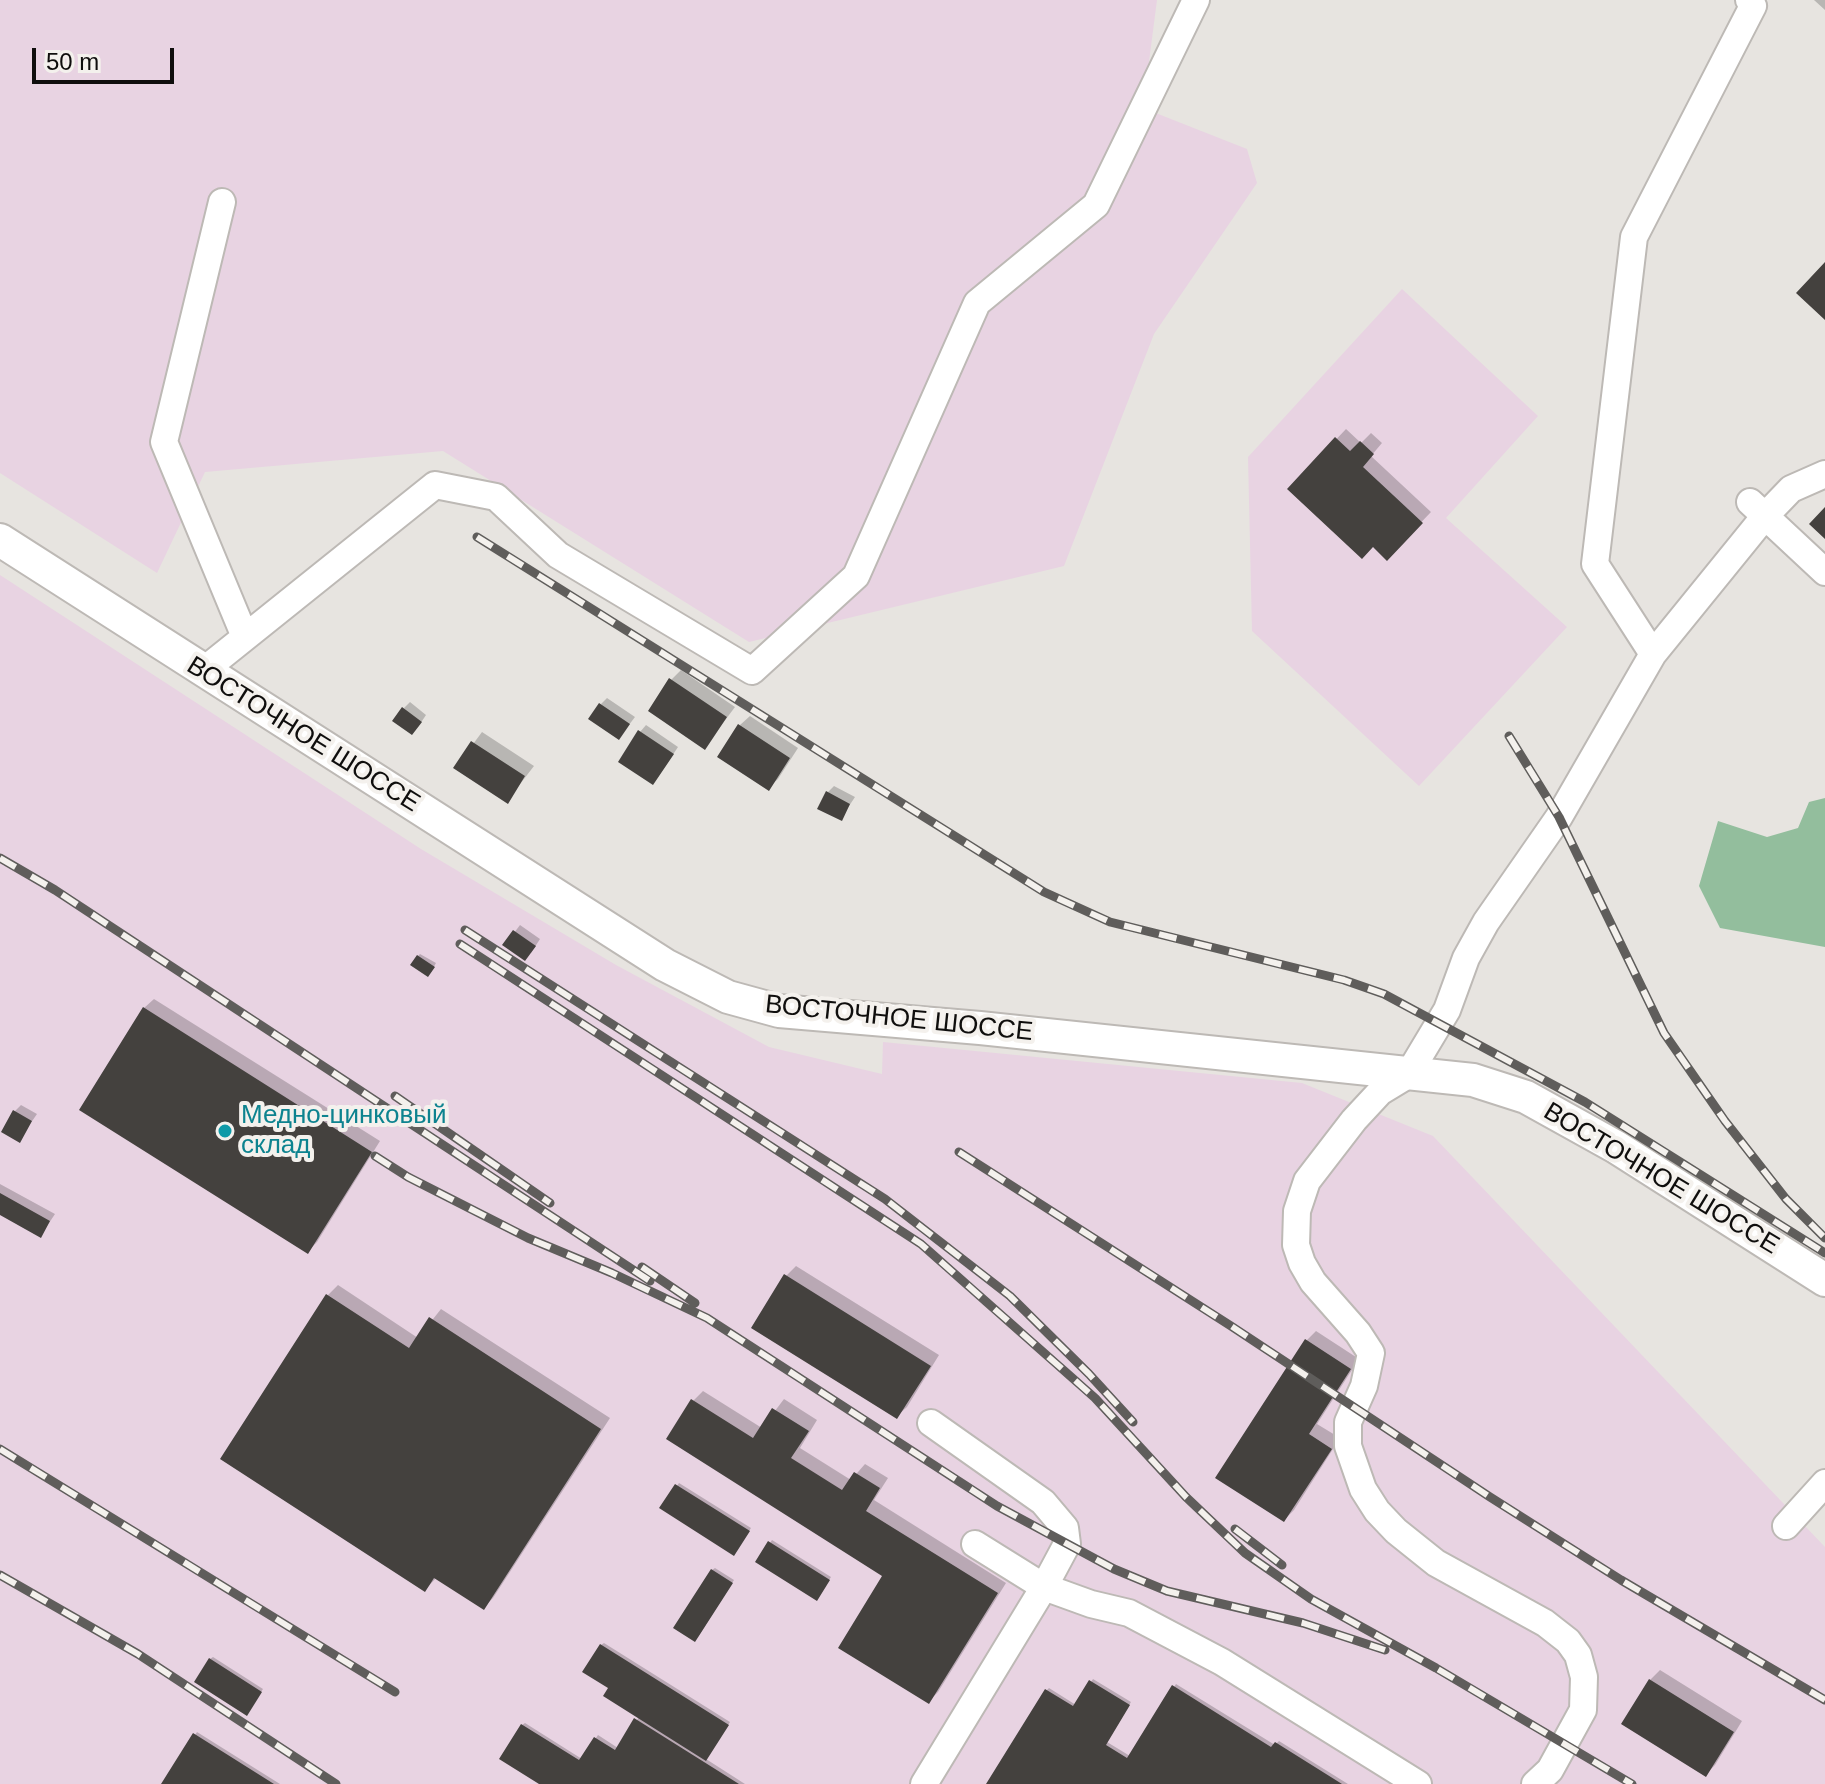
<!DOCTYPE html>
<meta charset="utf-8">
<style>
body{margin:0}
#map{position:relative;width:1825px;height:1784px;overflow:hidden;background:#e7e4e0;font-family:Arial,sans-serif}
canvas{display:block}
.scale{position:absolute;left:32px;top:48px;width:142px;height:36px;box-sizing:border-box;border:4px solid #0f0e0d;border-top:0;padding-left:10px;font-size:24px;line-height:28px;white-space:nowrap;color:#0f0e0d;-webkit-text-stroke:6px #f4f1ed;paint-order:stroke}
</style>
<div id="map">
<canvas width="1825" height="1784"></canvas>
<div class="scale">50 m</div>
</div>
<script>
const c = document.querySelector('canvas').getContext('2d');
c.lineJoin = 'round';
function fill(path, color) { c.fillStyle = color; c.fill(path, 'evenodd'); }
const shape = rows => new Path2D(rows.map(r => 'M' + r).join(''));
function stroke(path, color, width, dash) { c.strokeStyle = color; c.lineWidth = width; c.lineCap = dash ? 'butt' : 'round'; c.setLineDash(dash || []); c.stroke(path); }
function drawText(font, color, halo, rows, align = 'center') {
  c.font = font + ' Arial,sans-serif'; c.lineWidth = 8; c.setLineDash([]); c.textBaseline = 'middle'; c.strokeStyle = halo; c.fillStyle = color; for (const [text, x, y, turn = 0] of rows) {
    c.save(); c.translate(x, y); c.rotate((+turn || 0) * Math.PI / 180); c.textAlign = isNaN(turn) ? turn : align; if (halo) c.strokeText(text, 0, 0); c.fillText(text, 0, 0); c.restore();
  }
}
const industrial = shape([
 [0,0,1157,0,1143,108,1247,149,1257,183,1154,334,1064,566,749,642,443,451,205,472,157,573,0,473],
 [1402,289,1538,416,1446,518,1567,627,1419,786,1252,631,1248,457],
 [0,575,421,849,616,965,769,1047,882,1074,883,1042,1302,1083,1433,1136,1825,1547,1825,1784,0,1784]
]);
const green = shape([
 [1825,798,1825,947,1720,928,1699,886,1718,821,1767,837,1798,828,1809,802]
]);
const shadow = shape([
 [1814,0,1825,0,1825,10],
 [1346,429,1361,443,1371,433,1382,443,1371,456,1431,512,1387,558,1373,545,1289,489],
 [681,670,735,707,705,747,671,680],
 [607,698,635,717,619,738,601,704],
 [410,702,426,715,418,727,404,708],
 [750,716,798,748,778,779,768,788,740,725],
 [646,725,678,747,658,777,640,732],
 [482,732,534,766,507,801,456,767],
 [834,786,855,797,841,818,828,792],
 [520,925,540,939,531,953,505,945],
 [420,954,436,963,431,972,418,956],
 [154,999,380,1141,317,1242,308,1251,144,1008],
 [21,1105,37,1114,19,1140,15,1111],
 [0,1184,55,1214,41,1235,0,1212],
 [796,1266,939,1355,907,1407,897,1416,786,1276],
 [338,1285,418,1338,441,1309,610,1418,493,1598,483,1608,437,1577,425,1590,223,1458,328,1295],
 [1316,1331,1359,1359,1317,1424,1340,1438,1294,1510,1284,1520,1306,1341],
 [703,1391,762,1428,784,1399,817,1420,800,1448,851,1480,865,1464,888,1478,874,1500,1006,1583,938,1692,928,1702,885,1575,693,1401],
 [679,1483,751,1528,736,1551,662,1508],
 [772,1540,831,1577,819,1596,770,1543],
 [715,1568,734,1580,698,1637,712,1570],
 [604,1643,730,1722,706,1759,745,1784,543,1784,522,1725,525,1723,582,1759,598,1735,618,1748,639,1717,611,1687,601,1645],
 [213,1657,263,1689,249,1711,210,1659],
 [1660,1670,1742,1721,1715,1765,1706,1774,1650,1680],
 [1093,1679,1131,1702,1107,1742,1130,1756,1176,1684,1275,1745,1279,1741,1348,1784,989,1784,1047,1690,1049,1688,1076,1705],
 [197,1732,280,1784,163,1784]
]);
const building = shape([
 [1825,262,1825,320,1796,293],
 [1335,437,1350,451,1360,441,1374,454,1363,467,1423,523,1387,561,1373,547,1362,559,1287,489],
 [1825,507,1825,539,1809,524],
 [669,678,727,717,705,750,648,711],
 [599,703,630,724,619,740,588,719],
 [402,707,422,722,412,735,392,721],
 [738,724,790,758,769,791,717,757],
 [638,730,674,754,653,785,618,762],
 [471,741,525,776,508,804,453,768],
 [826,791,850,804,842,821,817,809],
 [513,930,536,946,525,961,502,945],
 [417,955,435,967,428,977,410,965],
 [143,1007,372,1152,308,1254,79,1110],
 [13,1110,32,1121,20,1143,1,1132],
 [0,1193,50,1221,41,1238,0,1215],
 [784,1274,931,1366,897,1419,751,1328],
 [326,1294,409,1348,429,1317,601,1429,484,1610,434,1578,425,1592,220,1459],
 [1305,1339,1351,1369,1309,1434,1332,1449,1284,1522,1215,1478],
 [691,1399,753,1438,772,1408,809,1431,791,1458,842,1490,854,1472,880,1488,866,1511,998,1593,929,1704,838,1648,882,1576,666,1439],
 [675,1484,750,1531,734,1556,659,1508],
 [768,1541,830,1580,817,1601,755,1562],
 [711,1569,733,1583,695,1642,673,1628],
 [600,1644,729,1725,706,1761,603,1696,608,1688,582,1672],
 [209,1658,262,1692,247,1716,194,1682],
 [1649,1679,1734,1732,1706,1777,1621,1724],
 [1089,1680,1130,1705,1106,1745,1127,1758,1172,1685,1271,1747,1275,1742,1342,1784,986,1784,1045,1689,1073,1706],
 [634,1718,739,1784,539,1784,499,1759,521,1724,579,1760,594,1737,615,1750],
 [193,1733,274,1784,161,1784]
]);
const minor = shape([
 [222,202,164,442,245,637],
 [1750,502,1825,572],
 [1653,654,1595,564,1634,237,1753,6,1749,0],
 [203,671,435,485,496,497,558,555,752,671,856,576,977,303,1096,205,1196,0],
 [1786,1526,1825,1483],
 [975,1544,1044,1587,1091,1604,1129,1613,1222,1662,1418,1784],
 [924,1784,1044,1587,1067,1544,1065,1528,1043,1502,931,1423],
 [1535,1784,1550,1770,1583,1710,1584,1677,1578,1655,1568,1641,1545,1623,1436,1563,1396,1531,1377,1511,1363,1489,1348,1446,1348,1422,1364,1386,1371,1353,1358,1333,1313,1282,1302,1263,1296,1245,1297,1211,1307,1181,1354,1120,1380,1092,1408,1075,1447,1010,1466,958,1486,922,1559,817,1653,654,1765,516,1791,489,1825,474]
]);
const major = shape([
 [0,540,665,965,728,997,779,1011,980,1028,1473,1080,1526,1097,1616,1147,1825,1280]
]);
const rail = shape([
 [477,537,1044,892,1110,922,1344,980,1384,994,1585,1102,1825,1253],
 [1509,736,1559,817,1664,1033,1725,1121,1786,1199,1825,1238],
 [0,858,55,890,650,1281],
 [465,930,885,1199,1010,1296,1089,1374,1133,1422],
 [460,944,921,1244,1095,1398,1186,1497,1245,1553,1311,1599,1436,1668,1632,1784],
 [395,1096,550,1203],
 [959,1152,1231,1326,1490,1497,1621,1580,1825,1700],
 [375,1156,408,1177,528,1238,612,1273,707,1318,997,1506,1114,1569,1167,1591,1303,1623,1385,1650],
 [642,1267,695,1303],
 [0,1449,395,1692],
 [1235,1529,1282,1565],
 [0,1575,138,1654,336,1784]
]);
const markers = [
 [225,1131,8,"#0f9aa8"]
];
const streetNames = [
 ["ВОСТОЧНОЕ ШОССЕ",303,735,32],
 ["ВОСТОЧНОЕ ШОССЕ",899,1019,6],
 ["ВОСТОЧНОЕ ШОССЕ",1661,1179,31]
];
const cultureNames = [
 ["Медно-цинковый",241,1116],
 ["склад",241,1146]
];
fill(industrial, '#e8d3e2');
fill(green, '#93be9d');
fill(shadow, '#0003');
fill(building, '#44413e');
stroke(minor, '#bdb9b5', 30);
stroke(major, '#bdb9b5', 36);
stroke(minor, '#fff', 26);
stroke(major, '#fff', 32);
stroke(rail, '#5f5d5b', 9);
stroke(rail, '#f4f1ed', 6, [18]);
for (const [x, y, r, color] of markers) { const dot = new Path2D(); dot.arc(x, y, r, 0, 2 * Math.PI); c.fillStyle = color; c.fill(dot); stroke(dot, '#f4f1ed', 3); }
drawText('26px', '#0f0e0d', '#f4f1ed', streetNames);
drawText('26px', '#0d838f', '#f4f1ed', cultureNames, 'left');
</script>
